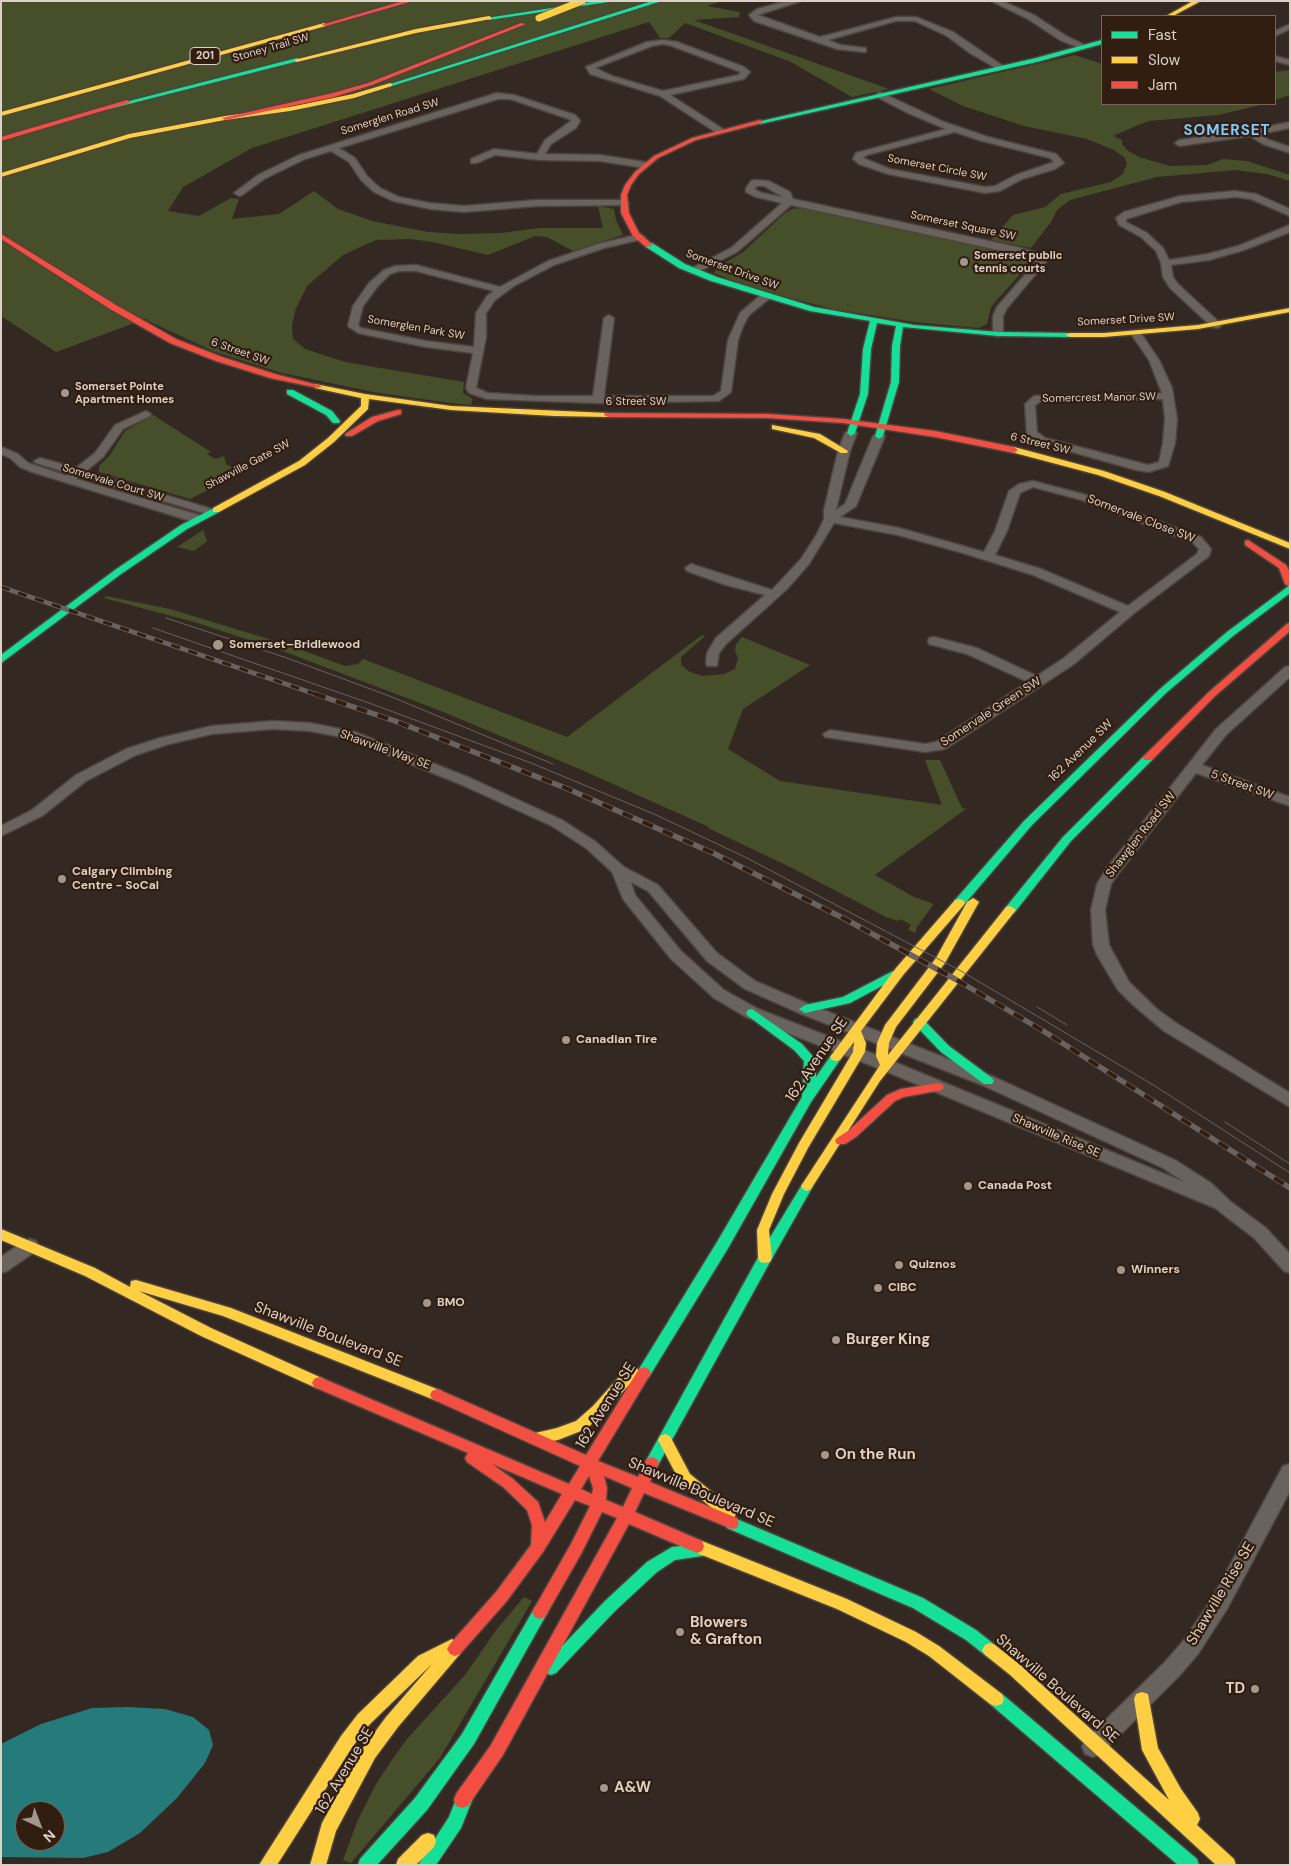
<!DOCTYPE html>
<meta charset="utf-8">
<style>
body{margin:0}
#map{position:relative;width:1291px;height:1866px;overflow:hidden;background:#342922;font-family:"DM Sans",sans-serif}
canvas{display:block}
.frame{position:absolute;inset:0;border:2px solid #ddd0c7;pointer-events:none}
.legend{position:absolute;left:1101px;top:15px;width:175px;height:90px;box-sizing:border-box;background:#311e11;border:1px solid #76655a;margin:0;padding:6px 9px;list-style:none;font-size:15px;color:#ddd0c7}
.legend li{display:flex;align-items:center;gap:10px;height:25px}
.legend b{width:25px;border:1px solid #76655a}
.north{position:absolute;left:15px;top:1801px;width:50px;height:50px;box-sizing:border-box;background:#311e11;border:1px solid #76655a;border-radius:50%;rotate:137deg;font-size:14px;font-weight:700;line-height:20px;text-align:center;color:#ddd0c7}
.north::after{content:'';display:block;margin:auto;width:18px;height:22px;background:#a2968d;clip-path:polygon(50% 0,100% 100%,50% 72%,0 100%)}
</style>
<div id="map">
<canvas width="1291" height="1866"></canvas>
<div class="frame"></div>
<ul class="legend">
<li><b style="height:6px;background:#16e098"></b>Fast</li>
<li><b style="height:6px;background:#ffcf43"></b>Slow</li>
<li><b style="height:6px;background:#f24e42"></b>Jam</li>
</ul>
<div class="north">N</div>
</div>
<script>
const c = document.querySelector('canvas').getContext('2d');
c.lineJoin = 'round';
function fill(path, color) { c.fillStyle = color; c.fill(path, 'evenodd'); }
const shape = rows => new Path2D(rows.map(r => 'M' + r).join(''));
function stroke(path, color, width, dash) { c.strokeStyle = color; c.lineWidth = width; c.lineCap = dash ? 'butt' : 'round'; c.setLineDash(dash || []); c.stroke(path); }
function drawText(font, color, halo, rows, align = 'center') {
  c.font = font + ' "DM Sans",sans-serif'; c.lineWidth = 4.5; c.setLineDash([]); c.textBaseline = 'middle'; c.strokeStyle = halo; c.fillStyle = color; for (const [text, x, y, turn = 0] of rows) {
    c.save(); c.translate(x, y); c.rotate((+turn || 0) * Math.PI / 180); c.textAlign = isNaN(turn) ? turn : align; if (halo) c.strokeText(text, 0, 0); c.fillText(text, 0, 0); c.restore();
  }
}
const green = shape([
 [1,1,723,1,707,6,740,12,739,17,694,20,889,89,852,97,789,61,685,23,669,38,660,38,649,22,252,148,183,187,168,211,199,216,231,198,239,199,232,219,279,214,314,191,338,209,372,221,428,232,459,234,501,233,539,228,603,228,598,206,614,209,616,220,623,235,573,251,547,237,535,236,488,255,432,242,410,239,376,240,343,255,307,286,295,311,292,326,293,339,305,349,345,362,464,382,463,393,473,399,471,405,450,403,373,392,282,373,215,352,146,320,148,318,56,352,1,316],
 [1075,55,1102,64,1102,104,1265,104,1218,115,1149,121,1136,126,1113,136,1122,140,1122,144,1128,151,1139,157,1170,166,1207,165,1223,159,1247,161,1290,175,1290,181,1267,174,1235,170,1157,177,1070,200,1057,210,1051,222,1031,248,991,240,1013,215,1045,207,1061,194,1111,182,1123,174,1127,163,1124,157,1114,150,1087,139,1024,126,963,106,929,89],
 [1290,70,1290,95,1275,100,1275,72],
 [801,208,1028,256,1033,260,996,301,991,308,987,324,979,328,914,322,833,309,751,288,714,273,718,267,743,252,785,213,792,209],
 [153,415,211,452,207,454,215,459,224,456,226,464,242,473,190,499,99,472,99,466,110,455,125,431],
 [203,530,207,541,194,551,177,547],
 [106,596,170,609,288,645,345,666,358,664,363,659,567,737,702,635,705,636,681,657,681,665,690,672,703,676,724,674,735,669,738,658,735,651,736,644,742,637,810,665,743,709,728,749,780,781,942,805,925,760,940,760,962,808,966,809,875,875,914,897,934,904,916,928,916,933,908,930,911,925,901,919,898,921,886,917,792,868,708,828,709,827,584,771,441,711,280,650,194,622,104,598],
 [524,1597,532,1601,440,1758,351,1863,343,1860,357,1822,376,1784,392,1760,407,1739,465,1675,497,1629]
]);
const water = shape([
 [127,1707,165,1709,193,1717,209,1730,213,1745,205,1763,177,1798,140,1833,108,1852,83,1858,1,1857,1,1744,41,1724,92,1708],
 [25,1811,55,1811,55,1841,25,1841]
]);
const street = shape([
 [787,1,801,1,758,15,820,37,896,17,916,17,953,32,1006,68,999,70,970,53,947,36,915,21,896,21,828,40,841,45,866,48,866,52,863,52,837,49,754,21,749,15,757,9,787,1],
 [991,1,1002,1,1034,15,1066,36,1089,47,1082,49,1060,40,1028,19,991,1],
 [1290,24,1290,29,1275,36,1275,31,1290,24],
 [663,40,677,42,744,67,750,72,744,79,670,95,723,129,723,133,717,133,660,96,590,74,586,67,647,42,663,40],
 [663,44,672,46,741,72,738,75,663,91,612,76,595,68,652,46,663,44],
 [1275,56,1290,60,1290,65,1275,61,1275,56],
 [880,92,944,122,988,137,1056,154,1064,163,1055,169,1022,179,1000,191,985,193,888,174,859,164,853,159,856,153,946,129,908,113,877,97,877,93,880,92],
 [955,132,982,141,1050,158,1054,162,1016,175,995,186,985,187,890,169,863,158,867,155,955,132],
 [497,93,514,95,575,115,579,119,580,121,576,128,551,144,545,154,600,155,645,162,650,165,645,168,600,161,541,160,495,155,477,163,471,163,471,159,494,149,537,154,545,140,571,121,569,119,510,99,498,99,339,148,355,158,367,176,380,188,399,197,430,203,464,206,537,200,624,200,629,203,627,205,537,206,464,212,430,209,393,201,374,192,361,180,349,162,331,151,305,159,264,179,242,195,239,196,234,193,258,175,299,155,497,93],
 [1290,122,1290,128,1260,134,1269,140,1290,147,1290,153,1263,144,1250,136,1179,146,1175,143,1179,140,1252,130,1290,122],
 [754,180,769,181,790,192,793,199,1017,247,1042,254,1046,262,1007,308,1003,316,1003,334,998,337,993,334,993,316,997,307,1036,262,1035,258,791,205,737,252,696,273,690,273,690,269,731,248,782,203,756,197,746,192,746,188,751,181,754,180],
 [757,186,764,186,783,197,762,193,754,189,757,186],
 [1235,191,1256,194,1290,209,1290,216,1251,199,1235,197,1181,202,1126,219,1126,222,1147,233,1163,248,1169,260,1208,254,1238,246,1290,225,1290,232,1244,250,1209,260,1171,265,1173,277,1178,284,1220,323,1221,325,1220,327,1216,328,1212,327,1170,288,1163,277,1161,263,1156,251,1141,237,1119,225,1116,218,1124,212,1180,196,1235,191],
 [640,234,645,237,643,239,604,248,554,265,514,286,495,300,486,313,486,337,476,388,488,393,535,396,593,396,604,318,609,315,614,318,604,396,713,396,721,391,728,340,740,313,762,294,770,294,770,298,749,315,743,326,738,340,731,392,719,401,598,403,487,399,469,393,466,388,473,353,426,347,358,333,348,326,353,306,369,283,384,270,395,266,416,265,500,287,548,261,598,244,640,234],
 [399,271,416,271,494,291,487,296,476,313,474,347,426,341,361,328,358,325,363,306,377,287,390,274,399,271],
 [1136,331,1140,332,1159,360,1172,388,1177,419,1175,443,1168,466,1149,472,1136,470,1037,442,1027,435,1025,404,1034,396,1162,393,1149,360,1131,334,1136,331],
 [1163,399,1165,419,1163,443,1159,462,1148,465,1045,438,1037,432,1035,405,1041,401,1163,399],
 [146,411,151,414,150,416,123,429,103,457,86,471,215,510,217,512,215,514,207,514,80,476,76,479,202,516,204,519,198,523,194,522,32,472,20,467,10,458,1,454,1,447,18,454,28,463,67,476,69,473,36,463,34,461,40,458,76,468,95,453,115,425,146,411],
 [851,430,857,433,850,451,836,510,845,504,873,436,879,433,885,436,856,506,840,517,899,528,984,552,995,531,1009,491,1019,484,1033,481,1090,496,1201,537,1211,549,1209,556,1133,614,1074,664,945,749,925,752,825,737,823,734,830,730,925,744,936,742,1028,682,967,654,929,644,928,641,929,638,934,637,977,648,1037,676,1064,658,1120,612,1033,575,963,553,898,535,834,523,809,564,786,590,726,644,719,653,717,666,707,666,706,663,707,653,716,638,765,595,726,585,687,571,685,568,691,564,772,590,801,559,817,534,824,519,824,510,838,451,845,433,851,430],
 [1033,487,1082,500,1193,543,1199,549,1197,554,1128,606,1041,569,995,555,1007,531,1020,493,1033,487],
 [1290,666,1290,677,1226,735,1202,765,1290,797,1290,806,1196,773,1118,874,1111,884,1105,910,1109,945,1129,982,1158,1010,1176,1023,1290,1093,1290,1107,1164,1031,1132,1004,1118,990,1097,955,1093,945,1091,910,1097,884,1107,868,1216,729,1285,667,1290,666],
 [273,721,310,723,355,732,470,778,562,820,596,842,624,867,658,885,717,953,755,981,811,1005,994,1077,1175,1160,1211,1183,1231,1202,1266,1228,1290,1254,1290,1273,1284,1271,1254,1238,1215,1208,880,1069,746,1017,714,998,671,959,623,899,612,872,586,848,552,826,460,784,346,738,310,731,273,729,212,734,169,744,136,755,86,781,42,816,1,836,1,826,32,810,76,775,126,749,160,738,212,726,273,721],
 [631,882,648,891,707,961,745,989,799,1013,982,1085,1163,1168,1184,1182,892,1061,758,1009,724,990,681,951,635,895,631,882],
 [30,1239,36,1241,39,1246,36,1251,7,1271,1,1273,1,1257,24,1241,30,1239],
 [1290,1464,1290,1491,1227,1609,1198,1654,1179,1676,1101,1754,1093,1757,1085,1754,1082,1747,1085,1740,1165,1662,1184,1640,1213,1597,1283,1466,1290,1464]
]);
const fast = shape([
 [597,1,615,1,489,20,486,18,597,1],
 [652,1,662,1,392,86,387,85,652,1],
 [1102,40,1102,44,1037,62,760,124,757,122,1036,58,1102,40],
 [297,58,299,59,299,61,109,109,106,107,297,58],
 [646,243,652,243,685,264,717,277,814,307,914,325,998,332,1070,333,1074,335,1070,337,998,336,903,327,900,346,899,382,883,436,879,439,875,436,891,382,892,346,896,326,877,323,871,349,868,394,855,433,851,436,847,433,860,394,863,349,870,321,810,311,711,281,679,268,646,247,646,243],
 [287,390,293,390,332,411,340,421,339,423,333,423,326,415,287,394,287,390],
 [216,507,219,508,219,512,187,529,121,574,1,663,1,655,115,570,181,525,216,507],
 [1290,585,1290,593,1233,636,1166,693,1032,825,963,906,955,906,953,903,955,900,1024,821,1160,689,1227,632,1290,585],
 [1148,755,1152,756,1153,758,1152,760,1071,841,1014,913,1006,913,1004,910,1006,907,1063,837,1144,756,1148,755],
 [893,971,899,975,897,978,850,1003,805,1013,799,1009,805,1005,843,997,893,971],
 [752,1009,802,1044,816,1060,816,1077,832,1054,836,1053,840,1054,842,1057,811,1102,727,1250,649,1377,644,1379,639,1377,637,1373,639,1369,717,1242,802,1097,804,1061,794,1050,748,1016,746,1013,748,1010,752,1009],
 [919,1018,923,1019,949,1046,992,1078,994,1081,992,1084,984,1084,941,1052,915,1025,913,1022,915,1019,919,1018],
 [807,1181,811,1183,813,1186,770,1262,657,1467,652,1469,647,1467,645,1463,647,1459,760,1254,803,1183,807,1181],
 [732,1517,923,1598,976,1630,995,1645,998,1650,995,1655,990,1657,985,1655,966,1640,913,1608,727,1528,725,1523,727,1518,732,1517],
 [704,1543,709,1545,711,1550,709,1555,675,1560,657,1572,615,1611,556,1673,551,1675,546,1673,543,1668,546,1663,605,1601,647,1562,672,1547,704,1543],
 [540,1605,545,1607,548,1612,545,1617,474,1744,427,1810,377,1865,358,1865,360,1859,415,1798,462,1734,535,1607,540,1605],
 [996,1692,1002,1694,1197,1859,1199,1865,1178,1865,990,1704,988,1699,990,1694,996,1692],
 [467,1785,473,1787,475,1793,461,1828,436,1865,418,1865,449,1817,461,1787,467,1785]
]);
const slow = shape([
 [1193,1,1201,1,1173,16,1166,16,1193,1],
 [489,16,491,17,491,19,416,33,297,62,294,60,416,29,489,16],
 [324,23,327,25,326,26,1,116,1,112,324,23],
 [390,83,392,84,392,86,354,98,290,111,225,120,130,138,1,177,1,173,129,134,225,116,290,107,353,94,390,83],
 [1290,308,1290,312,1198,329,1104,337,1070,337,1066,335,1070,333,1104,333,1198,325,1290,308],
 [315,384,365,394,451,406,608,413,612,415,608,417,554,416,451,410,369,399,368,409,334,442,305,465,219,512,213,512,213,508,299,461,328,438,361,406,361,398,315,388,315,384],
 [772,425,820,434,848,451,847,453,841,453,814,438,772,429,772,425],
 [1014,447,1104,471,1165,492,1290,543,1290,549,1159,496,1098,475,1011,452,1010,450,1014,447],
 [973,898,979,902,945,963,896,1027,889,1043,888,1055,1006,907,1010,906,1016,910,880,1081,811,1189,807,1191,803,1189,801,1186,803,1183,880,1065,876,1056,877,1043,885,1025,936,958,967,902,973,898],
 [959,899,963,900,965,903,963,906,904,974,861,1031,866,1043,865,1052,808,1148,784,1194,769,1230,772,1258,770,1262,765,1263,760,1262,758,1258,757,1230,772,1194,799,1143,853,1052,854,1042,840,1060,836,1061,832,1060,830,1057,896,968,955,900,959,899],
 [1,1229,95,1268,130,1287,131,1281,136,1280,231,1308,442,1391,444,1395,442,1399,437,1401,223,1316,139,1291,211,1328,324,1379,326,1383,324,1387,319,1389,314,1387,201,1336,85,1276,1,1240,1,1229],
 [632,1366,637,1368,639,1372,637,1376,603,1414,586,1429,558,1440,536,1444,531,1442,529,1438,531,1434,557,1428,576,1421,593,1406,627,1368,632,1366],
 [665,1434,670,1436,690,1474,734,1510,736,1514,734,1518,729,1520,724,1518,680,1482,658,1440,660,1436,665,1434],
 [697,1539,847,1599,916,1632,939,1646,1002,1694,1004,1699,1002,1704,996,1706,990,1704,929,1656,906,1642,837,1609,692,1551,690,1546,692,1541,697,1539],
 [452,1639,460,1644,463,1649,460,1654,398,1727,375,1758,336,1831,326,1865,310,1865,322,1823,363,1748,386,1717,432,1664,370,1724,353,1746,277,1865,259,1865,341,1736,358,1714,418,1656,452,1639],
 [990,1643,995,1645,1019,1664,1169,1800,1142,1750,1134,1699,1136,1694,1142,1692,1148,1694,1158,1748,1181,1789,1198,1813,1200,1819,1197,1825,1234,1859,1236,1865,1216,1865,1009,1674,985,1655,982,1650,985,1645,990,1643],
 [428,1833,434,1835,436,1841,434,1847,416,1865,396,1865,398,1859,422,1835,428,1833]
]);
const jam = shape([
 [403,1,413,1,326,26,321,25,403,1],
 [521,23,526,24,372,85,334,97,225,120,222,118,333,93,368,83,521,23],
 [127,100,130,102,129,103,1,141,1,137,127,100],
 [760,120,762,121,762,123,696,140,658,158,639,174,631,185,627,195,629,213,639,233,653,245,646,247,633,236,621,213,621,195,625,185,635,172,654,156,692,138,760,120],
 [1,234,116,305,176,339,222,357,275,374,322,386,318,388,270,378,216,361,170,343,110,309,1,239,1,234],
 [398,410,401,410,401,414,378,421,352,436,346,436,345,434,372,417,398,410],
 [605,413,768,414,843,419,935,431,1014,447,1018,450,1014,453,935,437,843,423,768,418,608,417,604,415,605,413],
 [1248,540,1286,565,1290,572,1290,587,1285,584,1279,568,1245,545,1245,541,1248,540],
 [1290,623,1290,631,1215,696,1152,760,1144,760,1143,758,1144,756,1209,692,1287,624,1290,623],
 [938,1083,942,1084,944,1087,942,1090,904,1097,895,1101,856,1137,845,1144,837,1144,835,1141,837,1138,848,1131,887,1095,901,1089,938,1083],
 [644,1367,649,1369,651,1373,598,1461,638,1477,647,1459,652,1457,657,1459,659,1463,650,1482,737,1518,739,1523,737,1528,732,1529,644,1493,635,1512,702,1541,704,1546,702,1551,697,1553,692,1551,629,1524,503,1755,468,1806,462,1808,456,1806,454,1800,456,1794,491,1745,617,1518,602,1512,581,1554,545,1617,540,1619,535,1617,532,1612,535,1607,571,1544,590,1506,575,1500,543,1552,506,1602,460,1654,455,1656,450,1654,447,1649,450,1644,496,1592,531,1545,532,1525,527,1510,503,1487,467,1462,465,1458,468,1453,314,1387,312,1383,314,1379,319,1377,324,1379,569,1484,580,1466,432,1399,430,1395,432,1391,437,1389,442,1391,586,1455,639,1369,644,1367],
 [492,1464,562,1494,545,1522,538,1502,513,1479,492,1464],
 [589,1476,593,1488,592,1494,581,1489,589,1476],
 [604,1476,632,1488,623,1507,606,1500,607,1488,604,1476]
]);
const tram = shape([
 [166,618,287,658,392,697,553,764],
 [153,628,369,703,531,763,654,814,745,857,961,971,1155,1086,1290,1173],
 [1037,1007,1067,1025],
 [1225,1122,1290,1164]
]);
const railFar1 = shape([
 [1,587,318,695]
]);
const rail = shape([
 [315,694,395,721,568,789,713,853,845,919,955,979,1045,1032,1290,1188]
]);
const slowBridge = shape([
 [539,18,582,1]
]);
const markers = [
 [964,262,5,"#a2968d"],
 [65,393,5,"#a2968d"],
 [218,645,6,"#a2968d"],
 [62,879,5,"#a2968d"],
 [566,1040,5,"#a2968d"],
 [968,1186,5,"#a2968d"],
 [899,1265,5,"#a2968d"],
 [1121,1270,5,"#a2968d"],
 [878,1288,5,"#a2968d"],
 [427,1303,5,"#a2968d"],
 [836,1340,5,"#a2968d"],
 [825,1455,5,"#a2968d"],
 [680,1632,5,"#a2968d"],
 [1255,1689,5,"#a2968d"],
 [604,1788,5,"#a2968d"]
];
const farStreetnames = [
 ["Stoney Trail SW",271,48,-16],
 ["Somerglen Road SW",390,117,-17],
 ["Somerset Circle SW",937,168,11],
 ["Somerset Square SW",963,226,12],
 ["Somerset Drive SW",732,270,20],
 ["Somerset Drive SW",1126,320,-3],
 ["Somerglen Park SW",416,328,10],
 ["6 Street SW",240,352,19],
 ["Somercrest Manor SW",1099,398,-1],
 ["6 Street SW",636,402],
 ["6 Street SW",1040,444,14],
 ["Shawville Gate SW",248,465,-28],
 ["Somervale Court SW",113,483,17]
];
const shields = [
 [205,56,30]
];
const shieldNames = [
 ["201",205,56]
];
const farPoinames = [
 ["Somerset public",974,256],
 ["tennis courts",974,269],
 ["Somerset Pointe",75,387],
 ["Apartment Homes",75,400]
];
const streetNames = [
 ["Somervale Close SW",1141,519,21],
 ["Somervale Green SW",991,712,-33],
 ["Shawville Way SE",385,750,20],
 ["162 Avenue SW",1081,751,-44],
 ["5 Street SW",1242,785,20],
 ["Shawglen Road SW",1141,835,-52],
 ["Shawville Rise SE",1056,1136,23]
];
const poiNames = [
 ["Somerset–Bridlewood",229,645],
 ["Calgary Climbing",72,872],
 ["Centre - SoCal",72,886],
 ["Canadian Tire",576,1040],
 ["Canada Post",978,1186],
 ["Quiznos",909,1265],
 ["Winners",1131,1270],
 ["CIBC",888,1288],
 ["BMO",437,1303]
];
const farDistrictnames = [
 ["SOMERSET",1227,131]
];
const nearStreetnames = [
 ["162 Avenue SE",817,1060,-56],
 ["Shawville Boulevard SE",328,1335,21],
 ["162 Avenue SE",606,1406,-58],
 ["Shawville Boulevard SE",701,1493,23],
 ["Shawville Rise SE",1221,1594,-59],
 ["Shawville Boulevard SE",1057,1689,41],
 ["162 Avenue SE",345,1771,-59]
];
const nearPoinames = [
 ["Burger King",846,1340],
 ["On the Run",835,1455],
 ["Blowers",690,1623],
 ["& Grafton",690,1640],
 ["TD",1245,1689,"right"],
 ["A&W",614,1788]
];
fill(green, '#464f2a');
fill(water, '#247b7a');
stroke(street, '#4d443e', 3);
stroke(fast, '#4d443e', 3);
stroke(slow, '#4d443e', 3);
stroke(jam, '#4d443e', 3);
fill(street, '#6a625d');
fill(fast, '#16e098');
fill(slow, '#ffcf43');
fill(jam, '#f24e42');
stroke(tram, '#6a625e', 1);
stroke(railFar1, '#6a625e', 4.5);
stroke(rail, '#6a625e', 5.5);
stroke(railFar1, '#311e11', 3, [9]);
stroke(rail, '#311e11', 4, [11]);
stroke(slowBridge, '#4d443e', 8, []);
stroke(slowBridge, '#ffcf43', 7);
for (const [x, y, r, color] of markers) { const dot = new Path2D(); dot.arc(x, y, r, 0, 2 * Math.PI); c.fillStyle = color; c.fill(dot); stroke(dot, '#311e11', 2); }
drawText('11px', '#ddd0c7', '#311e11', farStreetnames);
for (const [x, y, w] of shields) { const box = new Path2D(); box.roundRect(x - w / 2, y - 8.5, w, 17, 4); c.fillStyle = '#311e11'; c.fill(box); stroke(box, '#ddd0c7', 1); }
drawText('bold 11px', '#ddd0c7', null, shieldNames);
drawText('bold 11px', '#ddd0c7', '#311e11', farPoinames, 'left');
drawText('12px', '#ddd0c7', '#311e11', streetNames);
drawText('bold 12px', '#ddd0c7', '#311e11', poiNames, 'left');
c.letterSpacing = '1px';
drawText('bold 15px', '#82cafb', '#311e11', farDistrictnames);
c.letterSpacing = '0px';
drawText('15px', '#ddd0c7', '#311e11', nearStreetnames);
drawText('bold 15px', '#ddd0c7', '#311e11', nearPoinames, 'left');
</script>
